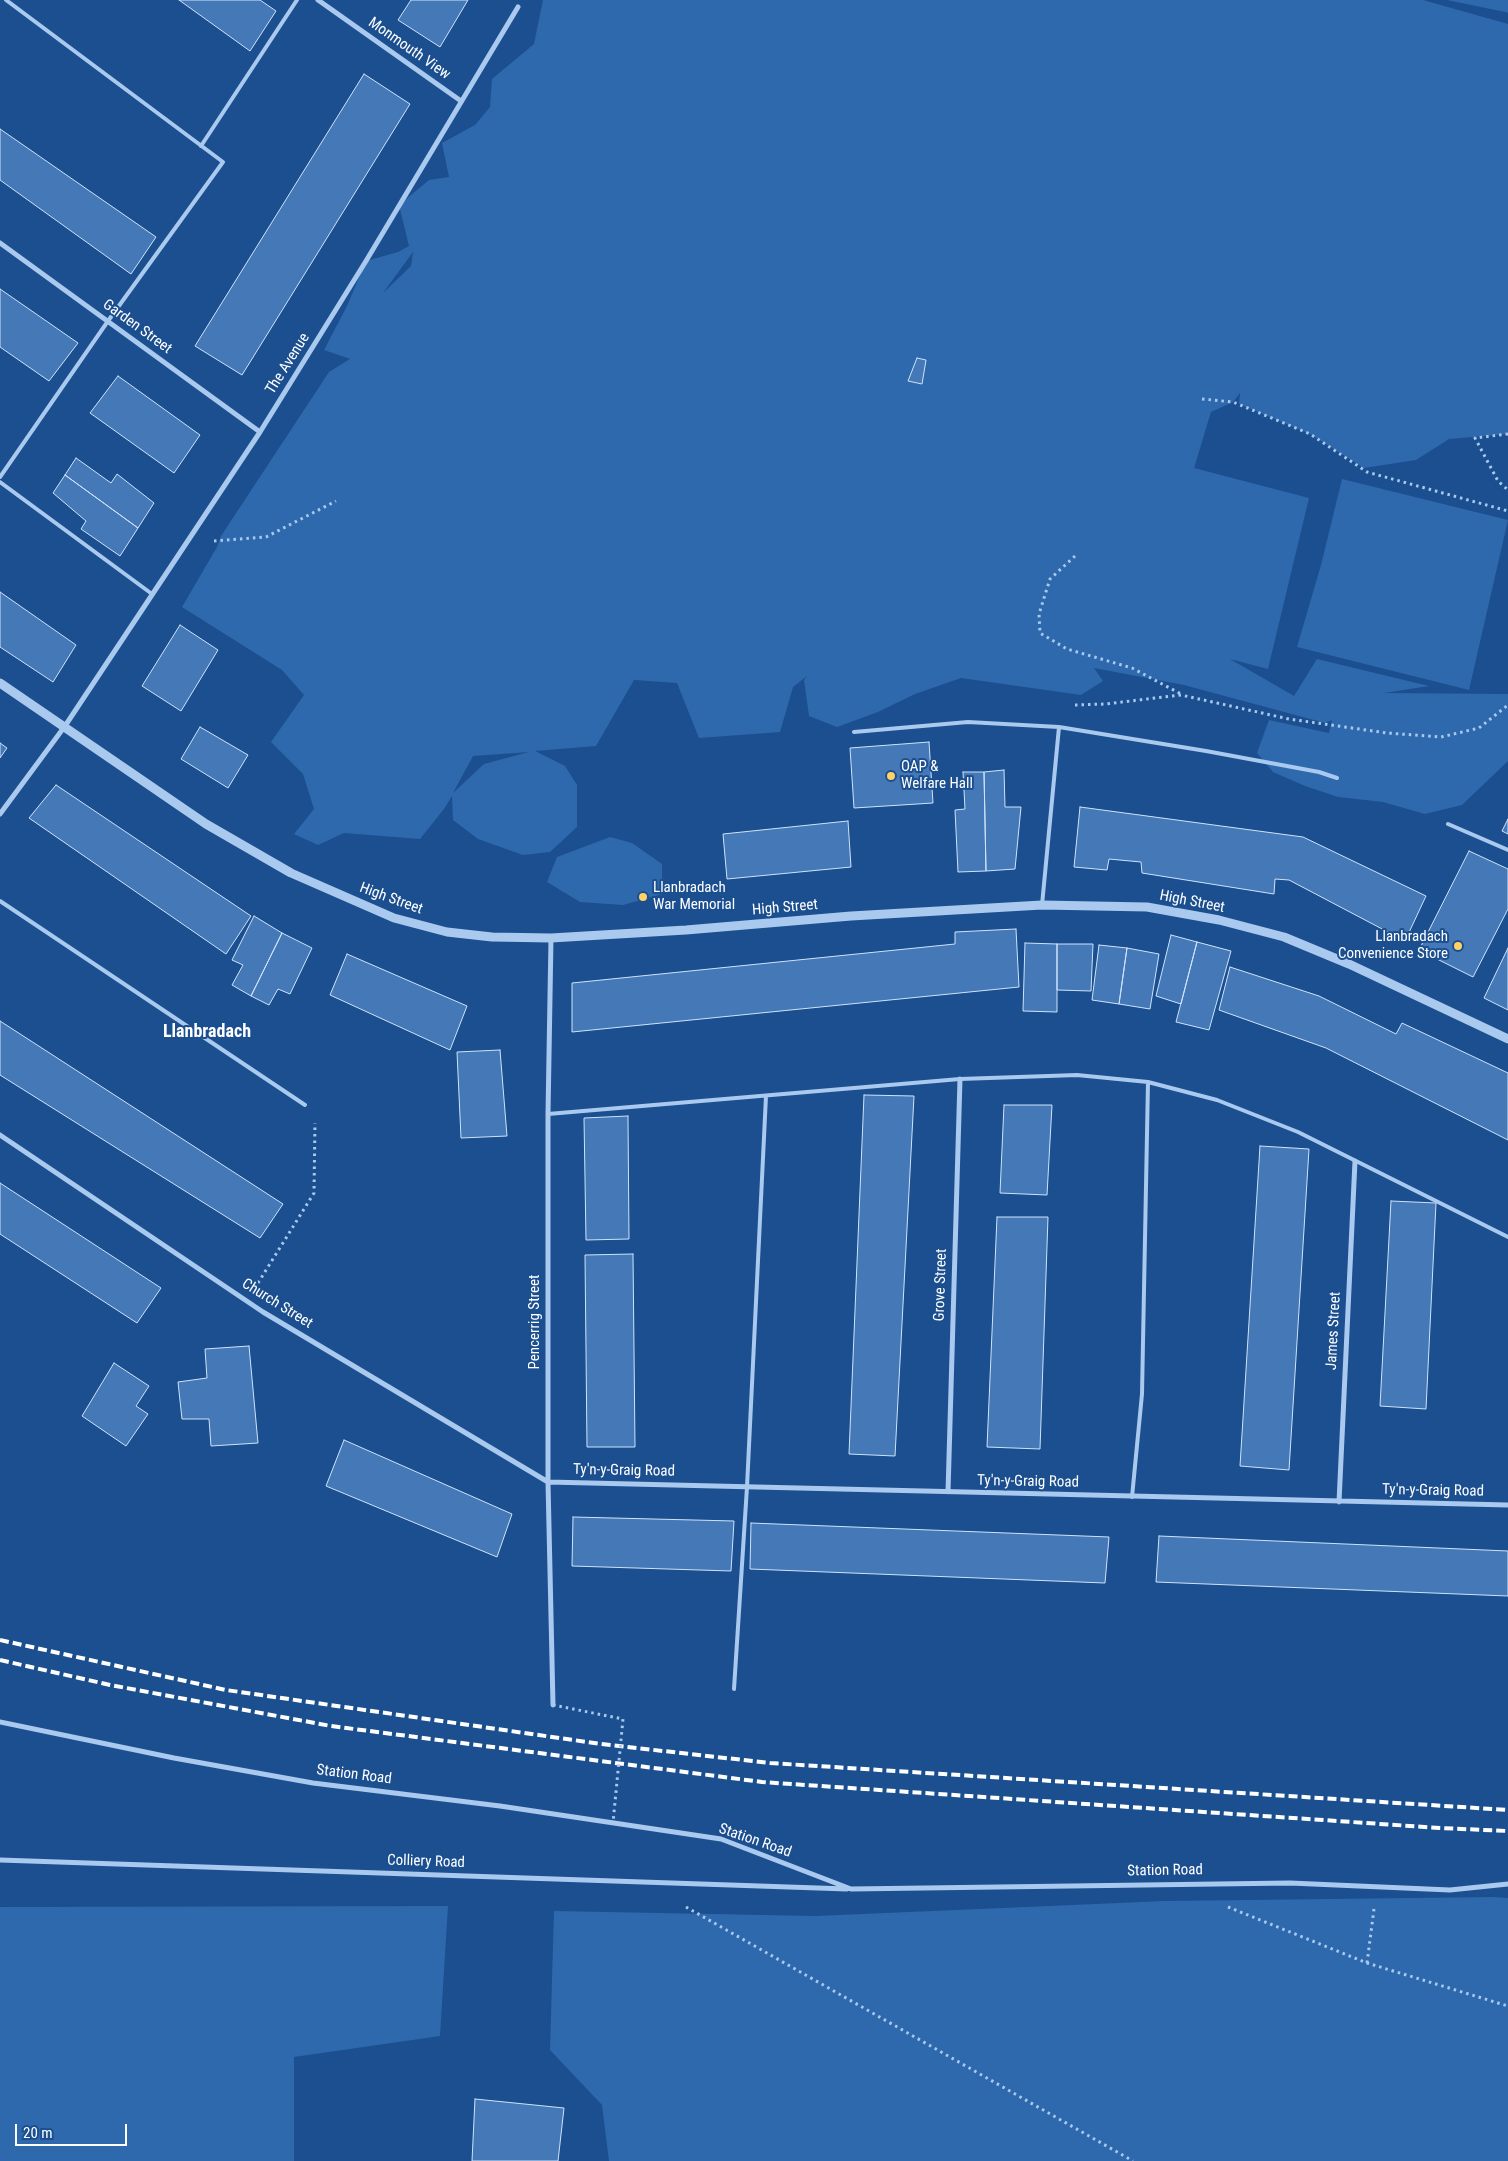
<!DOCTYPE html>
<style>
body{margin:0}
#map{position:relative;width:1508px;height:2161px;overflow:hidden;background:#1b4f8f;font-family:"Roboto Condensed",sans-serif}
canvas{display:block}
.scale{position:absolute;left:15px;top:2124px;width:112px;height:22px;box-sizing:border-box;border:2px solid #fff;border-top:0;padding-left:6px;font-size:15px;line-height:18px;white-space:nowrap;color:#fff;-webkit-text-stroke:4px #1b4f8f;paint-order:stroke}
</style>
<div id="map">
<canvas width="1508" height="2161"></canvas>
<div class="scale">20 m</div>
</div>
<script>
const c = document.querySelector('canvas').getContext('2d');
c.lineJoin = 'round';
function fill(path, color) { c.fillStyle = color; c.fill(path, 'evenodd'); }
const shape = rows => new Path2D(rows.map(r => 'M' + r).join(''));
function stroke(path, color, width, dash) { c.strokeStyle = color; c.lineWidth = width; c.lineCap = dash ? 'butt' : 'round'; c.setLineDash(dash || []); c.stroke(path); }
function drawText(font, color, halo, rows, align = 'center') {
  c.font = font + ' "Roboto Condensed",sans-serif'; c.lineWidth = 4; c.setLineDash([]); c.textBaseline = 'middle'; c.strokeStyle = halo; c.fillStyle = color; for (const [text, x, y, turn = 0] of rows) {
    c.save(); c.translate(x, y); c.rotate((+turn || 0) * Math.PI / 180); c.textAlign = isNaN(turn) ? turn : align; if (halo) c.strokeText(text, 0, 0); c.fillText(text, 0, 0); c.restore();
  }
}
const green = shape([
 [543,0,1423,0,1508,24,1508,434,1449,439,1416,460,1364,468,1310,434,1239,404,1240,393,1233,402,1211,412,1194,468,1309,498,1268,669,1230,659,1294,696,1317,659,1429,686,1384,693,1508,694,1508,761,1462,805,1425,814,1383,802,1338,797,1305,786,1273,772,1257,753,1269,720,1329,733,1332,720,1325,723,1184,685,1094,668,1103,681,1081,695,961,678,915,694,878,712,837,727,809,716,804,680,807,676,793,687,780,732,699,738,677,683,634,680,596,746,535,751,565,766,577,785,577,827,550,852,523,855,478,839,453,820,452,796,444,809,420,839,344,833,318,845,294,834,314,809,303,774,271,742,304,695,282,670,182,607,217,547,221,536,329,372,350,359,324,350,347,306,366,261,398,252,409,246,399,205,429,180,449,177,442,143,475,125,490,107,492,79,534,44],
 [413,252,411,266,383,293],
 [529,752,484,764,453,793,473,756],
 [1447,0,1508,0,1508,13,1505,12],
 [1342,479,1508,520,1469,690,1297,647,1321,565],
 [610,837,632,843,662,864,662,894,623,905,580,902,547,882,557,857],
 [1493,1897,1508,1898,1508,2161,609,2161,602,2105,550,2050,554,1911,816,1916,1165,1901],
 [448,1906,440,2036,294,2057,294,2161,0,2161,0,1907]
]);
const building = shape([
 [179,0,260,0,276,11,250,51,179,0],
 [411,0,468,0,440,47,398,20,411,0],
 [364,74,410,104,242,375,195,346,364,74],
 [0,129,156,237,131,274,0,180,0,129],
 [0,289,78,343,49,381,0,347,0,289],
 [917,358,926,360,922,384,908,381,917,358],
 [118,376,200,435,174,473,90,413,118,376],
 [76,458,111,483,117,474,154,503,138,528,65,475,76,458],
 [65,475,138,528,120,556,81,529,86,521,53,493,65,475],
 [0,592,76,645,53,682,0,647,0,592],
 [180,625,218,650,181,711,142,686,180,625],
 [200,727,248,755,228,788,181,759,200,727],
 [929,742,933,803,854,808,850,748,929,742],
 [0,743,7,748,0,758,0,743],
 [1004,770,1005,807,1021,807,1015,869,986,871,984,772,1004,770],
 [963,772,984,772,986,871,958,872,955,810,965,809,963,772],
 [56,785,251,916,226,954,29,818,56,785],
 [1080,807,1303,837,1426,896,1405,941,1289,880,1275,879,1274,894,1142,873,1141,862,1109,859,1107,870,1074,867,1080,807],
 [1508,819,1508,834,1502,831,1508,819],
 [848,821,851,867,727,879,723,834,848,821],
 [1469,851,1508,869,1508,909,1473,977,1419,950,1469,851],
 [254,916,282,933,251,996,232,985,243,965,232,960,254,916],
 [1016,929,1019,987,572,1032,572,983,955,944,955,932,1016,929],
 [282,933,312,948,290,994,278,989,269,1005,251,996,282,933],
 [1171,935,1197,942,1181,1004,1156,996,1171,935],
 [1197,942,1231,951,1209,1030,1176,1022,1197,942],
 [1025,943,1057,944,1057,1012,1023,1011,1025,943],
 [1057,944,1093,944,1091,991,1057,990,1057,944],
 [1099,945,1127,948,1119,1004,1092,1000,1099,945],
 [1127,948,1159,954,1150,1009,1119,1004,1127,948],
 [1508,948,1508,1010,1484,998,1508,948],
 [347,954,467,1006,450,1050,330,995,347,954],
 [1230,967,1319,996,1396,1034,1402,1023,1508,1073,1508,1140,1326,1048,1219,1010,1230,967],
 [0,1021,283,1204,260,1238,0,1075,0,1021],
 [500,1050,507,1136,461,1138,457,1052,500,1050],
 [864,1095,914,1096,895,1456,849,1454,864,1095],
 [1004,1105,1052,1105,1047,1195,1000,1193,1004,1105],
 [628,1116,629,1239,586,1240,584,1118,628,1116],
 [1260,1146,1309,1149,1289,1470,1240,1466,1260,1146],
 [0,1183,161,1288,137,1323,0,1234,0,1183],
 [1391,1201,1436,1203,1426,1409,1380,1406,1391,1201],
 [997,1217,1048,1217,1040,1449,987,1447,997,1217],
 [633,1254,635,1447,587,1447,585,1255,633,1254],
 [249,1346,258,1443,211,1446,209,1419,182,1419,178,1382,207,1378,205,1349,249,1346],
 [114,1363,149,1386,136,1406,148,1414,126,1446,82,1416,114,1363],
 [344,1440,512,1514,497,1557,326,1486,344,1440],
 [573,1517,734,1521,731,1571,572,1566,573,1517],
 [751,1523,1109,1537,1105,1583,750,1569,751,1523],
 [1159,1536,1508,1551,1508,1596,1156,1582,1159,1536],
 [475,2099,564,2108,558,2161,472,2161,475,2099]
]);
const path = shape([
 [1202,399,1233,402,1310,434,1367,472,1508,511],
 [1508,434,1475,438,1498,481,1508,490],
 [214,541,266,537,336,501],
 [1075,556,1050,579,1039,614,1040,633,1067,649,1132,668,1181,694],
 [1075,705,1105,704,1181,695,1289,719,1387,733,1441,737,1479,728,1508,705],
 [258,1283,314,1193,315,1123],
 [686,1907,1133,2161],
 [1228,1907,1367,1963,1508,2006],
 [1367,1963,1374,1909]
]);
const service = shape([
 [201,146,297,0],
 [0,477,108,321,223,162,6,0],
 [0,482,152,594],
 [854,732,968,722,1059,727],
 [1448,824,1508,850],
 [0,901,305,1105],
 [1042,905,1059,727,1206,751,1319,772,1337,778],
 [548,1114,960,1079,1077,1075,1148,1082,1217,1100,1298,1132,1508,1237],
 [1132,1497,1142,1394,1148,1082],
 [734,1689,747,1487,766,1096]
]);
const minor = shape([
 [318,0,461,101],
 [0,243,260,432],
 [0,814,65,726,260,432,366,261,518,7],
 [551,938,548,1114,548,1482,553,1705],
 [0,1135,263,1312,548,1482,1508,1505],
 [948,1492,960,1079],
 [1339,1502,1355,1161],
 [0,1722,174,1758,313,1783,500,1806,721,1839,851,1889,1290,1883,1450,1890,1508,1884],
 [0,1860,847,1889]
]);
const tertiary = shape([
 [0,683,206,824,291,873,394,918,447,932,492,937,551,938,686,930,851,916,1042,905,1147,907,1219,920,1284,937,1349,964,1508,1039]
]);
const rail = shape([
 [0,1640,226,1690,601,1744,770,1763,1508,1810],
 [0,1660,110,1685,331,1726,762,1782,1440,1828,1508,1831]
]);
const pathBridge = shape([
 [553,1705,623,1719,613,1823]
]);
const markers = [
 [891,776,5,"#ffd166"],
 [643,897,5,"#ffd166"],
 [1458,946,5,"#ffd166"]
];
const streetNames = [
 ["Monmouth View",409,49,35],
 ["Garden Street",137,327,36],
 ["The Avenue",288,364,-58],
 ["High Street",391,899,20],
 ["High Street",1192,902,11],
 ["High Street",785,908,-5],
 ["Grove Street",941,1285,-88],
 ["Church Street",277,1304,32],
 ["Pencerrig Street",535,1322,-90],
 ["James Street",1334,1331,-87],
 ["Ty'n-y-Graig Road",624,1471,1],
 ["Ty'n-y-Graig Road",1028,1482,1],
 ["Ty'n-y-Graig Road",1433,1491,1],
 ["Station Road",354,1775,7],
 ["Station Road",755,1841,19],
 ["Colliery Road",426,1862,2],
 ["Station Road",1165,1871,-1]
];
const poiNames = [
 ["OAP &",901,767],
 ["Welfare Hall",901,784],
 ["Llanbradach",653,888],
 ["War Memorial",653,905],
 ["Llanbradach",1448,937,"right"],
 ["Convenience Store",1448,954,"right"]
];
const quarterNames = [
 ["Llanbradach",207,1032]
];
fill(green, '#2e69ad');
fill(building, '#4478b7');
stroke(building, '#cfe3fa', 1);
stroke(path, '#a9c9ee', 3, [2.5, 4]);
stroke(service, '#a9c9ee', 4);
stroke(minor, '#a9c9ee', 5);
stroke(tertiary, '#a9c9ee', 9);
stroke(rail, '#fff', 4, [9, 4]);
stroke(pathBridge, '#a9c9ee', 3, [2.5, 4]);
for (const [x, y, r, color] of markers) { const dot = new Path2D(); dot.arc(x, y, r, 0, 2 * Math.PI); c.fillStyle = color; c.fill(dot); stroke(dot, '#1b4f8f', 2); }
drawText('15px', '#fff', '#1b4f8f', streetNames);
drawText('15px', '#fff', '#1b4f8f', poiNames, 'left');
drawText('bold 18px', '#fff', '#1b4f8f', quarterNames);
</script>
